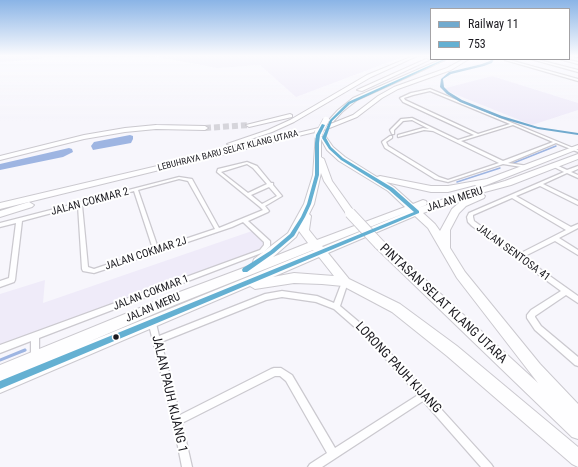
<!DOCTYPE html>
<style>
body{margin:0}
#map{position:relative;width:578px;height:467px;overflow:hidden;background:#f7f6fc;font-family:"Roboto Condensed",sans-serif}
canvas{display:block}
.legend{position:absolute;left:430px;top:8px;width:140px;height:52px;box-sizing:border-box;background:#fff;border:1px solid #a4a3a6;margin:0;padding:5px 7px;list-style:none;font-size:12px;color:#1b1a20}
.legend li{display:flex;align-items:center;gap:8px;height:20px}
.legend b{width:20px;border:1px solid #a4a3a6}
</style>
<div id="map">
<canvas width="578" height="467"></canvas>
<ul class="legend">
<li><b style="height:5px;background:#71aace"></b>Railway 11</li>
<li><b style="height:5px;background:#64b0d2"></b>753</li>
</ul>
</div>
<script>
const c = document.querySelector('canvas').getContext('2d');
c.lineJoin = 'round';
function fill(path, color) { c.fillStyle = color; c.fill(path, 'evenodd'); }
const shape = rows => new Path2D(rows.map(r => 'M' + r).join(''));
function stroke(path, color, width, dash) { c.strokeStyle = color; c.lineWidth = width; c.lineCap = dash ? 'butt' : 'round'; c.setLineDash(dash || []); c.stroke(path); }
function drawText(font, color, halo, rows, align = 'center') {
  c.font = font + ' "Roboto Condensed",sans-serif'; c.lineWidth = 4; c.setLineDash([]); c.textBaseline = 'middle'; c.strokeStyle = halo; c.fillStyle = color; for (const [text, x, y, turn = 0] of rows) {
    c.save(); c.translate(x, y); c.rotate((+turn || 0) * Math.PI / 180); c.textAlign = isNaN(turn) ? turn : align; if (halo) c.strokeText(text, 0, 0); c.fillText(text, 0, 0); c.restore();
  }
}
const built = shape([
 [0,56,43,56,40,59,0,62],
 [153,56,405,56,296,97,260,65,217,68],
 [492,76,578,103,578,110,532,125,442,89],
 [252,231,265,242,265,245,262,249,0,346,0,294,45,280,43,303]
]);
const water = shape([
 [130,135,133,136,133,139,131,143,93,150,91,146,94,142],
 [69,148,72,149,73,152,63,157,0,170,0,164]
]);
const streamFar2 = shape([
 [511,164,556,146],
 [457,182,500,168]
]);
const streamFar1 = shape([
 [23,351,25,350]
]);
const stream = shape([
 [0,360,25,350]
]);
const highwayTunnel = shape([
 [205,128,249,125]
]);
const street = shape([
 [574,56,578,56,578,57,575,57,574,56],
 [506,59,578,79,578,81,505,60,506,59],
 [531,59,535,59,578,70,578,72,531,59],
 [560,59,564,59,578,62,578,64,560,59],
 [430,89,578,150,578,152,556,143,508,163,528,166,528,168,503,164,448,182,435,179,385,148,382,142,383,141,390,136,392,136,392,138,386,142,388,146,439,177,448,180,499,163,433,131,424,130,398,137,398,135,423,128,429,129,412,120,403,121,394,130,394,134,392,134,390,130,401,119,412,118,458,140,474,135,403,102,400,98,411,93,430,89],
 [430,91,510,124,478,134,405,100,404,98,413,95,430,91],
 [513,125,553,142,503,161,461,141,513,125],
 [247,162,257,166,271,183,273,183,273,185,282,196,265,206,269,211,268,212,248,221,270,241,270,246,264,252,39,338,39,358,38,361,35,362,32,361,31,358,31,341,0,353,0,345,260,250,264,245,264,242,243,222,232,227,158,252,94,273,83,271,82,269,78,206,22,221,15,280,14,282,0,287,0,281,9,278,16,223,0,227,0,223,179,177,192,179,219,228,263,210,260,207,217,172,218,169,247,162],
 [247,164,253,168,267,184,248,193,221,172,247,164],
 [179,179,188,181,215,229,158,248,138,190,179,179],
 [269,187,277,196,262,204,251,195,269,187],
 [134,191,153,249,94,269,88,267,82,205,134,191],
 [552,164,554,164,567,170,578,166,578,169,571,172,578,175,578,178,567,173,543,184,578,201,578,205,540,186,516,196,571,227,578,224,578,228,559,238,578,250,578,255,555,241,523,257,578,296,578,303,566,295,535,316,535,317,541,326,578,357,578,366,575,365,535,330,527,318,527,315,531,310,561,291,472,226,468,222,467,217,469,213,564,172,552,166,552,164],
 [512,198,566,230,519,254,474,221,473,217,473,215,512,198],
 [345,279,347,280,348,282,340,306,372,333,491,464,493,467,481,467,423,401,322,467,308,467,310,464,327,453,286,381,280,376,275,376,182,423,192,467,182,467,173,421,148,321,149,319,152,318,155,319,159,336,265,294,282,291,317,296,334,303,342,282,343,280,345,279],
 [282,297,316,302,334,309,366,337,418,395,335,448,292,375,281,368,274,368,271,369,180,415,161,342,266,300,282,297]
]);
const highway = shape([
 [413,56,417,56,371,77,294,122,272,132,233,145,227,144,268,130,290,120,367,75,413,56],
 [426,59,429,60,362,91,357,90,426,59],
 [442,59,445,60,357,100,342,112,333,122,328,121,338,110,353,98,442,59],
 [464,59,469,59,451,70,398,89,382,98,357,117,327,129,0,209,0,203,323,127,353,115,378,96,394,87,447,68,464,59],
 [290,114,292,115,292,117,249,127,246,125,290,114],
 [156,125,205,126,208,128,205,130,156,129,125,132,84,139,0,160,0,156,84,135,125,128,156,125],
 [316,134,320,134,321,137,326,137,333,147,345,157,377,177,380,176,431,186,448,186,487,179,578,145,578,149,479,188,475,185,448,192,431,192,386,182,394,187,413,204,423,200,426,201,427,203,426,205,418,208,450,197,505,181,578,154,578,159,511,185,481,193,485,196,484,198,466,206,459,213,450,230,450,248,465,272,540,364,578,404,578,439,572,437,375,247,374,244,375,241,383,241,538,383,457,278,428,228,415,216,328,253,349,279,400,304,457,346,578,447,578,467,572,464,447,356,392,312,343,286,322,284,294,283,255,289,250,286,0,393,0,365,169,296,254,264,253,262,254,259,288,233,304,204,313,175,316,134],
 [321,139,327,150,339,161,388,191,405,207,317,240,309,230,311,216,309,214,314,204,321,173,324,181,347,215,353,215,355,213,332,181,324,159,321,157,321,139],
 [476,195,460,202,452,209,440,231,435,224,423,213,476,195],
 [410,211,323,247,322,246,410,211],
 [299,231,308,243,273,257,296,237,299,231],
 [313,250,314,250,86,343,177,304,313,250],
 [319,257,334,276,294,273,273,277,319,257],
 [29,202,34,205,32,207,0,217,0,211,29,202]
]);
const highwayBridgeFar2 = shape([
 [319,133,326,120]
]);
const highwayBridgeFar1 = shape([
 [318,135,319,132]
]);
const highwayBridge = shape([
 [350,213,379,244]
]);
const bus1 = shape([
 [444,59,447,59,350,104,332,121,326,138,331,147,343,158,393,188,419,211,419,213,0,389,0,381,414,212,389,190,341,160,329,149,322,138,330,120,348,102,444,59],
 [322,124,325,125,320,135,319,143,319,175,311,204,305,217,294,236,274,253,247,272,243,272,242,270,243,268,270,251,290,234,301,217,307,204,315,175,315,143,316,135,322,124]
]);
const rail1 = shape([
 [492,59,494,59,492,63,484,66,451,74,443,79,444,87,449,92,462,100,502,116,538,127,578,133,578,135,538,129,500,118,460,102,447,94,440,87,441,79,449,72,482,64,490,61,492,59]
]);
const markers = [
 [116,337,3.5,"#1b1a20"]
];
const farStreetnames = [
 ["LEBUHRAYA BARU SELAT KLANG UTARA",228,151,-14]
];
const streetNames = [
 ["JALAN MERU",455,200,-18],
 ["JALAN COKMAR 2",90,202,-15],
 ["JALAN SENTOSA 41",513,253,36],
 ["JALAN COKMAR 2J",146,254,-18],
 ["JALAN COKMAR 1",151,293,-21],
 ["JALAN MERU",153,308,-23]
];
const nearStreetnames = [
 ["PINTASAN SELAT KLANG UTARA",443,304,43],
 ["LORONG PAUH KIJANG",398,368,47],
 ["JALAN PAUH KIJANG 1",169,394,77]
];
fill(built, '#efebf9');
fill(water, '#9eb5e2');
stroke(streamFar2, '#9eb5e2', 1.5);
stroke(streamFar1, '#9eb5e2', 2.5);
stroke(stream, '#9eb5e2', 3);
stroke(highwayTunnel, '#d6d5db', 6, [6, 3]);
stroke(street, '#cbc9cf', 2.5);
stroke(highway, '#cbc9cf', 2);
fill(street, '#fefeff');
fill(highway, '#fefeff');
stroke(highwayBridgeFar2, '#cbc9cf', 7, []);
stroke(highwayBridgeFar1, '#cbc9cf', 9, []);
stroke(highwayBridge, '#cbc9cf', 12, []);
stroke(highwayBridgeFar2, '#fefeff', 6);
stroke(highwayBridgeFar1, '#fefeff', 8);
stroke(highwayBridge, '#fefeff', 10);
fill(bus1, '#64b0d2');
fill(rail1, '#71aace');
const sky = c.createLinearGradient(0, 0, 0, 121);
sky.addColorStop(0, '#8ab4e6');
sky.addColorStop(0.46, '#fbfbfe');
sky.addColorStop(1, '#fbfbfe00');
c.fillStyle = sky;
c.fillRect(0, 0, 578, 121);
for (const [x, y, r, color] of markers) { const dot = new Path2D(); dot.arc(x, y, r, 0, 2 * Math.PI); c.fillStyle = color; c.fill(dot); stroke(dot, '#fff', 1.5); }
drawText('9px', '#1b1a20', '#fff', farStreetnames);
drawText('11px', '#1b1a20', '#fff', streetNames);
drawText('13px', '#1b1a20', '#fff', nearStreetnames);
</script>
